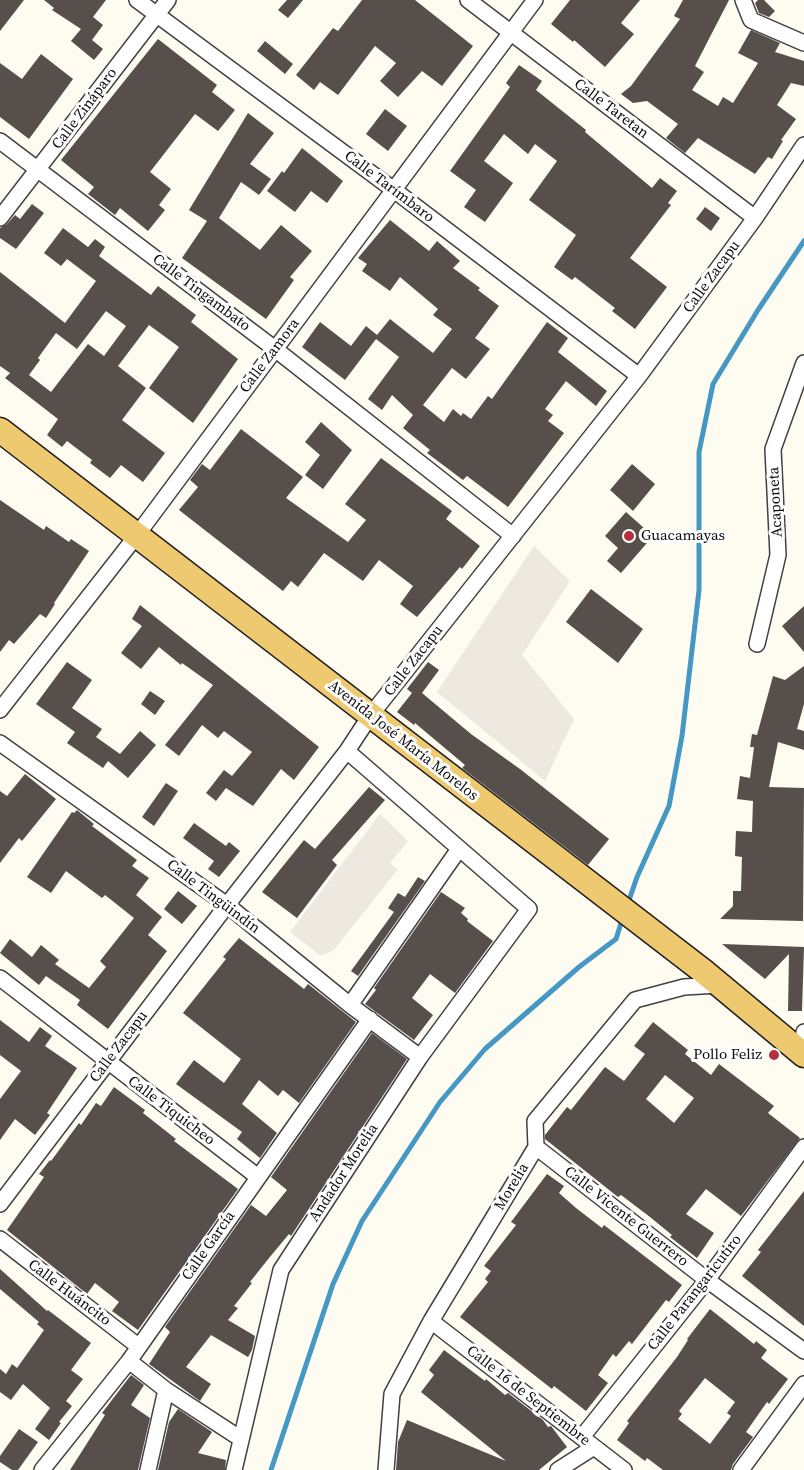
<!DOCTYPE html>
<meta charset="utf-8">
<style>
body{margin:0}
canvas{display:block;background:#fefbf1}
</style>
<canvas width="804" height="1470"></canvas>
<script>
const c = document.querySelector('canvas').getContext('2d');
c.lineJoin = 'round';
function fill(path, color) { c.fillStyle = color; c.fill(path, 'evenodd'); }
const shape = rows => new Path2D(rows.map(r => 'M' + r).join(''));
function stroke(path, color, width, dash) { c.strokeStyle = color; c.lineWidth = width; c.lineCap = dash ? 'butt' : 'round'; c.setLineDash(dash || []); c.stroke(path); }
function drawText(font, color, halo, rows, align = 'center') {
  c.font = font + ' "Source Serif 4",serif'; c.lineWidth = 6; c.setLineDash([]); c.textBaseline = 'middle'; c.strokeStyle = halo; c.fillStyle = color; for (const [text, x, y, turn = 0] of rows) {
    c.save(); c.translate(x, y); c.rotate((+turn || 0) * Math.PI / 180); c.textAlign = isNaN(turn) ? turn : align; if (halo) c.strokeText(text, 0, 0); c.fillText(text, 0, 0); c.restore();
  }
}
const plaza = shape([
 [534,546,570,581,522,655,574,719,545,781,437,692],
 [380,814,408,841,390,863,398,869,334,950,321,956,290,932]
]);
const stream = shape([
 [627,906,637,877,669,806,682,736,699,590,699,452,713,384,758,310,804,241],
 [271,1470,333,1284,362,1221,440,1102,485,1049,579,967,616,939,623,917]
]);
const building = shape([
 [0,0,24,0,0,31],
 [44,0,106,0,93,17,103,25,92,40,103,49,94,60,71,41,81,29,52,10,54,8],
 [287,0,303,0,288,18,278,10],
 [362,0,415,0,473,46,442,86,422,71,398,97,380,81,396,63,375,46,338,95,320,82,314,90,296,75,333,28,338,31],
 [570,0,640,0,621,23,634,34,605,67,574,40,573,42,551,24],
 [683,0,729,0,695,66,704,72,692,90,718,106,723,97,733,103,758,63,738,53,751,30,780,43,775,52,804,61,804,86,791,83,777,105,796,119,781,140,783,141,772,159,768,157,755,174,698,138,685,153,666,138,678,124,647,101,633,103,621,94,631,86,680,19,674,16],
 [758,0,764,0,775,11,769,17,759,13,755,3],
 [158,39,217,85,212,92,235,110,218,131,195,114,150,172,171,189,159,205,165,210,148,231,120,208,115,215,88,194,94,187,61,160],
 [265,41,293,64,285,74,257,51],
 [41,54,73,79,29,139,0,117,0,63,22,79],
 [519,65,542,81,536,90,586,130,585,132,652,188,660,178,677,191,668,203,671,205,630,258,667,287,635,329,612,311,615,308,575,277,572,280,554,267,576,235,529,200,557,161,535,144,528,154,504,134,484,161,513,183,485,222,464,207,476,190,450,171,510,87,506,83],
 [385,109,407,126,388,151,366,134],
 [248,113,274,133,250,164,271,179,259,195,241,182,219,218,260,250,281,225,312,251,290,277,294,280,266,319,182,258,207,221,189,210],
 [302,148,343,181,327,203,311,191,295,212,267,191,282,171,284,173],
 [32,204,44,213,16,249,0,238,0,228,7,224,15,215,20,219],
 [705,207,720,218,711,231,696,219],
 [390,220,429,251,437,241,460,261,453,268,480,288,478,290,499,306,475,338,490,349,466,379,452,368,423,405,444,422,453,409,461,416,463,413,471,419,488,396,492,399,547,322,568,338,558,352,607,391,596,406,566,381,545,409,553,415,548,421,564,433,508,507,467,476,463,480,427,453,430,450,403,428,413,415,392,395,382,410,368,399,399,357,376,339,345,380,302,347,320,322,351,346,366,326,377,335,390,319,433,353,452,329,433,315,438,309,400,277,390,291,362,271,367,264,358,258],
 [63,228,88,247,95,239,105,247,99,256,151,295,158,286,196,315,191,322,238,359,193,423,149,388,179,347,149,325,118,366,146,388,122,420,165,453,143,482,121,465,110,478,90,463,92,460,67,441,62,447,47,435,58,419,5,378,10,373,0,366,0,272,65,323,96,281,67,259,61,266,44,253],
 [106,311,126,326,104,356,88,344,51,392,29,375,40,360,38,358,56,333,77,349],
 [321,422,352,450,323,489,305,475,320,455,305,442],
 [241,429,303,477,286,498,348,542,366,520,345,504,381,458,452,511,446,519,480,546,462,569,460,567,417,617,400,604,413,586,379,560,363,581,324,553,298,587,291,581,283,591,179,510,198,487,190,480,202,464,210,470],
 [632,464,655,484,633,511,610,490],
 [0,500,44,530,46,526,69,542,71,539,89,551,54,603,55,604,46,618,40,614,14,644,9,640,0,652],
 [626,512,653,536,621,573,607,561,618,548,605,536],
 [591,589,643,629,618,663,566,622],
 [140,605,319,747,294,780,281,769,253,806,226,788,216,801,206,793,224,770,232,776,252,752,224,731,218,738,202,725,179,756,165,745,213,685,182,663,181,665,159,647,141,669,121,653,142,626,132,619],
 [804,606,804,652,782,626],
 [67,662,92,680,72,708,102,729,96,737,120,754,140,731,156,745,128,778,108,761,103,768,67,743,75,732,36,704],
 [428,662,439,670,422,693,471,734,520,769,609,839,588,865,462,768,465,765,415,723,414,725,397,712,412,693,407,689],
 [804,666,804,704,797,729,804,731,804,750,778,742,769,787,804,788,803,921,720,919,733,906,733,891,741,891,742,857,735,856,736,831,752,832,753,801,737,799,740,776,750,778,754,747,750,747,752,734,757,735,773,676,785,680],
 [150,691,165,701,155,715,141,704],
 [25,774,56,799,22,841,19,838,0,863,0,791,7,796],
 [166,783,178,791,154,826,142,817],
 [369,787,385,800,332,860,337,865,297,918,262,892,304,840,315,849],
 [77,810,94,824,92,826,137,860,132,866,149,878,136,895,162,917,148,935,167,951,108,1029,77,1005,80,1000,46,976,39,985,0,953,10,939,32,957,41,945,59,960,55,964,89,988,106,967,100,961,134,918,105,895,102,898,66,871,51,893,27,877,72,812,74,813],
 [194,823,226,846,229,842,240,851,219,877,208,869,214,861,183,838],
 [418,877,425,881,358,976,351,971,394,912,388,908,398,893,405,897],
 [178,891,197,906,182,924,164,909],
 [441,892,465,908,461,913,468,919,467,921,493,941,455,993,430,974,412,998,433,1015,414,1040,365,1004,376,990,374,988],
 [239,938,304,989,308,984,356,1022,299,1103,283,1090,278,1096,259,1080,242,1104,277,1133,260,1158,237,1139,242,1132,176,1084,194,1060,224,1083,241,1059,183,1013,226,959,223,957],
 [722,944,804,947,802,1011,788,1011,789,954,765,979],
 [0,1020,29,1042,40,1027,52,1036,45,1046,77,1068,47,1113,50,1115,35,1135,15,1119,0,1140,0,1099,21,1071,0,1055],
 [653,1022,688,1050,685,1054,711,1075,719,1064,774,1106,768,1113,800,1138,741,1216,706,1189,686,1214,714,1233,697,1258,670,1237,672,1235,650,1217,621,1195,618,1197,545,1139,545,1135,567,1107,571,1110,605,1067,624,1081,645,1054,634,1046],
 [665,1075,694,1098,674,1123,646,1099],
 [372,1033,407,1059,291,1236,289,1234,269,1258,250,1282,252,1283,234,1306,238,1308,228,1320,255,1336,252,1350,248,1357,211,1335,186,1367,211,1384,200,1401,149,1364,170,1332,165,1327,251,1205,266,1216,287,1190,271,1177],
 [114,1087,145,1110,143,1113,176,1139,174,1141,238,1189,138,1330,112,1311,119,1302,95,1283,87,1294,7,1230,44,1177,39,1174,50,1160,51,1161,79,1123,81,1125,96,1103,101,1106],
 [547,1174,564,1186,559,1193,576,1208,602,1228,604,1225,682,1285,669,1302,666,1300,632,1344,629,1341,616,1357,613,1354,598,1375,608,1383,586,1411,554,1386,552,1389,460,1317,488,1282,485,1279,491,1271,484,1266,516,1225,511,1222],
 [804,1191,804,1326,742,1276,761,1252,758,1250],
 [0,1269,47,1311,48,1310,91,1343,71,1370,83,1379,66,1401,72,1406,59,1422,61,1423,49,1440,35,1429,50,1408,23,1384,11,1400,0,1392,0,1369,6,1374,12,1364,17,1368,44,1330,37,1324,39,1322,0,1289],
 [710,1309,754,1344,756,1341,767,1350,761,1358,788,1379,769,1404,767,1402,746,1432,753,1437,733,1464,731,1470,663,1470,647,1458,645,1461,617,1440,629,1423,627,1421,677,1357,688,1340,687,1339],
 [705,1378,735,1402,727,1413,731,1416,710,1444,678,1419,682,1414,679,1411],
 [444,1350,485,1381,486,1379,505,1395,508,1393,543,1420,548,1427,551,1426,567,1447,539,1470,396,1470,398,1442,407,1420,506,1461,421,1392,434,1375,429,1370],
 [131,1375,144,1385,131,1405,150,1418,138,1470,70,1470,105,1415,102,1413],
 [178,1409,212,1432,198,1453,226,1460,225,1470,158,1470,169,1422],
 [19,1429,38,1442,18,1470,12,1470,0,1462,0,1456]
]);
const minor = shape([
 [137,0,394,190,639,376],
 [468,0,755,218],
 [743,0,751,20,804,43],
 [0,141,275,349,513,536],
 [0,218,168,0],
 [757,644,778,555,773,449,804,363],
 [0,710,137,535,535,0],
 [0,743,227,905,350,1005,420,1057],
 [0,978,258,1177],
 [350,1005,459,849],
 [801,1053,804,1032],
 [536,1147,707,1280,804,1351],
 [0,1204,227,905,347,751,370,716,639,376,755,218,804,145],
 [0,1239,138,1346],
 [431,1321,624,1470],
 [129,1361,166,1390,241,1439],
 [582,1437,707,1280,804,1147],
 [42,1470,129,1361,370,1019],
 [148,1470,166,1390],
 [234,1470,281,1270,420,1057,529,909,347,751],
 [386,1470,392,1394,431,1321,536,1147,535,1121,635,1000,684,987,719,985],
 [558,1470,594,1447],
 [741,1470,804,1384]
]);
const primary = shape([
 [0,430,703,971,804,1055]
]);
const markers = [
 [629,536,6,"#b4303e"],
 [774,1055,6,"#b4303e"]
];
const streetNames = [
 ["Calle Zináparo",85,109,-53],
 ["Calle Taretan",611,109,37],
 ["Calle Tarímbaro",389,187,37],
 ["Calle Zacapu",712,277,-54],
 ["Calle Tingambato",201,293,37],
 ["Calle Zamora",270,356,-53],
 ["Acaponeta",776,502,-93],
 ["Calle Zacapu",414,661,-52],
 ["Avenida José María Morelos",403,741,38],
 ["Calle Tingüindín",213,897,37],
 ["Calle Zacapu",119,1047,-53],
 ["Calle Tiquicheo",171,1111,37],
 ["Andador Morelia",344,1173,-57],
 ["Morelia",512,1187,-59],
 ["Calle Vicente Guerrero",626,1217,38],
 ["Calle García",209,1246,-55],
 ["Calle Huáncito",69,1293,37],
 ["Calle Parangaricutiro",695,1293,-52],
 ["Calle 16 de Septiembre",528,1396,38]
];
const poiNames = [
 ["Guacamayas",641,536],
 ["Pollo Feliz",762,1055,"right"]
];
fill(plaza, '#eee9e0');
stroke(stream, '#4598c3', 5);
fill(building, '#564f4b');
stroke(minor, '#414141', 18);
stroke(primary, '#1f1f1f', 27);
stroke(minor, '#fff', 15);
stroke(primary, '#eec970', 24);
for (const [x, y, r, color] of markers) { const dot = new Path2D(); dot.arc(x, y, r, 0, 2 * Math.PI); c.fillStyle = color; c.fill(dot); stroke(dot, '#fff', 2); }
drawText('15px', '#0e0e0e', '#fff', streetNames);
drawText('15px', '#0e0e0e', '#fff', poiNames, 'left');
</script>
